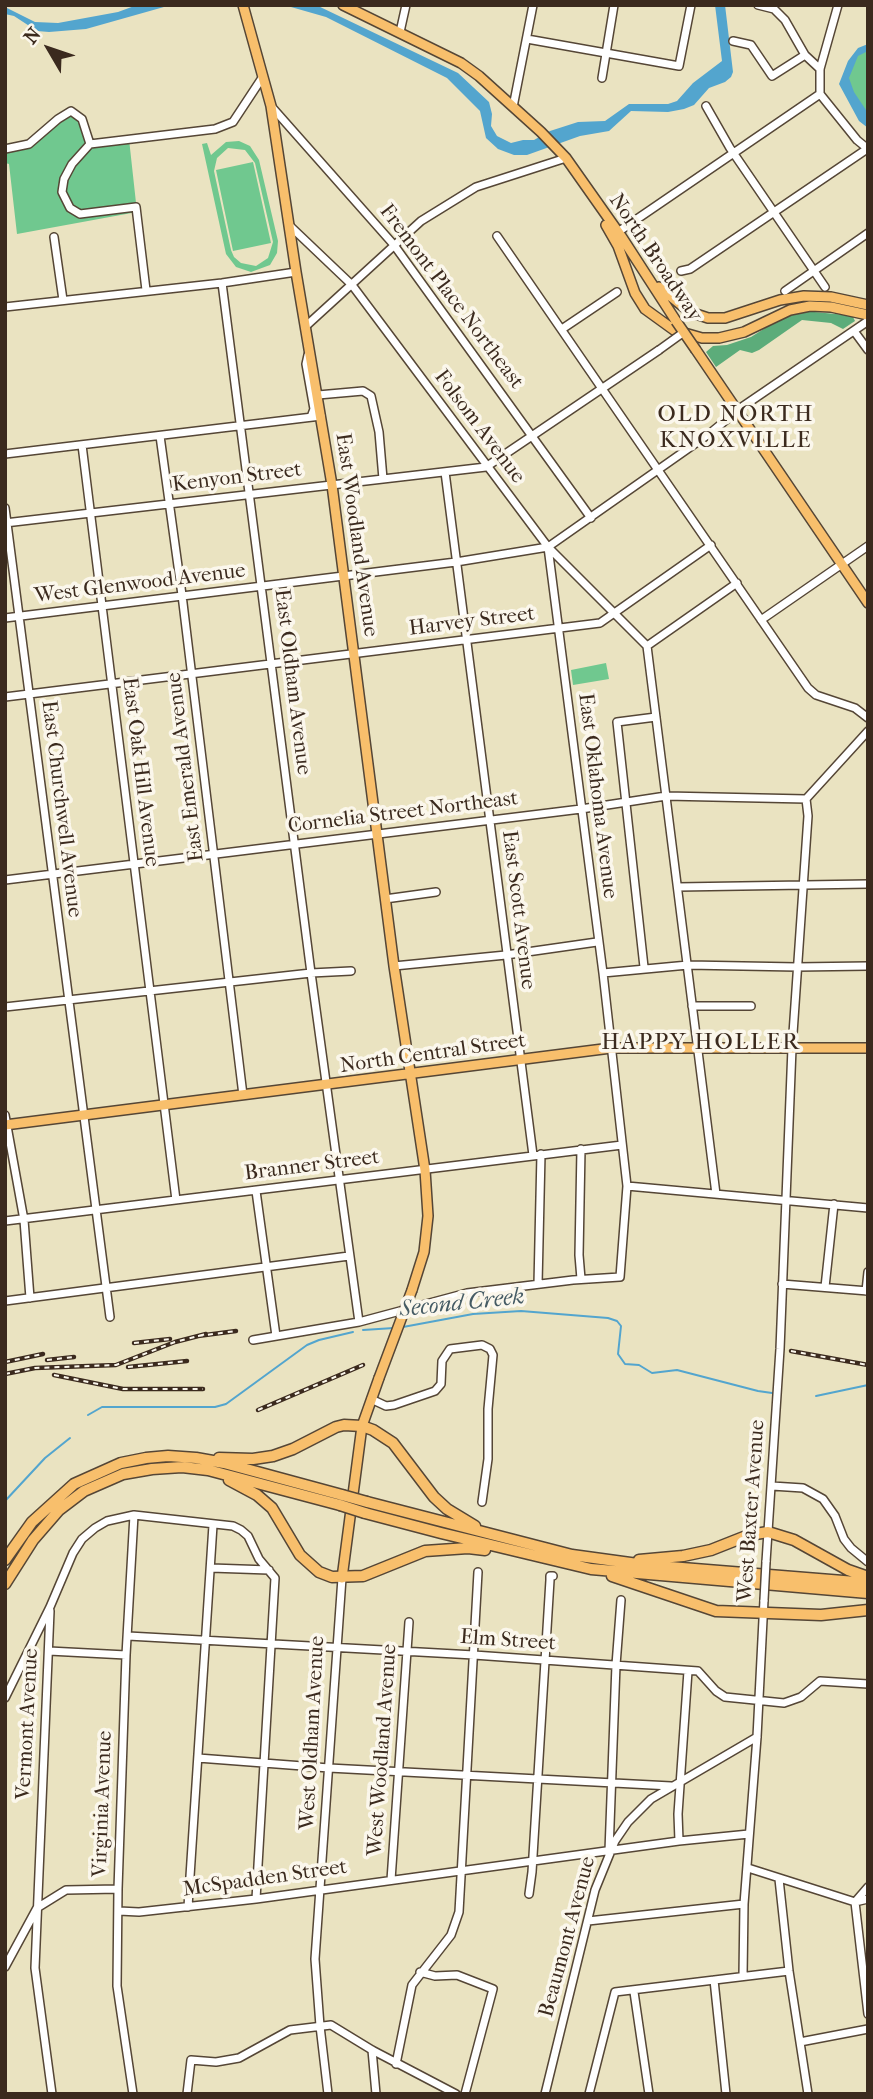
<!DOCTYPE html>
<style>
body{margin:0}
#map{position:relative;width:873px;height:2099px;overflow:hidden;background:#eae3c1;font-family:"IM FELL French Canon",serif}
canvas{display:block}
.frame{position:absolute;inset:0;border:7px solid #3b2a1e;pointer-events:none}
.north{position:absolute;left:14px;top:14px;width:70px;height:70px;-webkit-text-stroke:5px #fbf7ec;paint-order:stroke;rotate:309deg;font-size:19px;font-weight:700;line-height:28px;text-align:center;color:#3b2a1e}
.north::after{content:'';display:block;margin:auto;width:24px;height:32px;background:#3b2a1e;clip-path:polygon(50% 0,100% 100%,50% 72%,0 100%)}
</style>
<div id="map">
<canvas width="873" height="2099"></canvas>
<div class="frame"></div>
<div class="north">N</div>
</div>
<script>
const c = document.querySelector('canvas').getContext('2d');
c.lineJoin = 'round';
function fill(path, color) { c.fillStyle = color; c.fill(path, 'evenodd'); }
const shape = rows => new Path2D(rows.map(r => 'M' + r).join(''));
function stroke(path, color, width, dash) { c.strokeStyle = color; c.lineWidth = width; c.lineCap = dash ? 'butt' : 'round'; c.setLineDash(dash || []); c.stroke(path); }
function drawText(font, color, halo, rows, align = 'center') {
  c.font = font + ' "IM FELL French Canon",serif'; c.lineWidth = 7; c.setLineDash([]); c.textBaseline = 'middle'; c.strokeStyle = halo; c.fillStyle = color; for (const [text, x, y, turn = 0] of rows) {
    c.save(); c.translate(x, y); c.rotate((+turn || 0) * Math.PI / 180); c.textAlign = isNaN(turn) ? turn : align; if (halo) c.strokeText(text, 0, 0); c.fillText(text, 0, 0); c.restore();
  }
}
const green = shape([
 [868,46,868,127,843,90,848,63],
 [71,111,82,119,90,144,129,139,137,212,17,234,9,164,5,163,5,149,17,148],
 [239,141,250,146,259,160,278,241,277,253,270,265,251,272,236,267,226,254,202,144,207,143,211,155,226,142],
 [228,148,245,150,255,163,273,242,268,258,256,266,241,263,234,257,231,250,214,171,217,158],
 [253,162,271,243,233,251,216,170],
 [606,663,609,679,573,685,571,670]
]);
const forest = shape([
 [804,311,846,315,853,317,855,321,843,329,831,323,802,320,759,350,752,353,740,350,716,367,706,352,713,346,727,345,751,337,786,315]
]);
const water = shape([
 [137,5,171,5,86,29,49,32,37,31,14,16,5,14,5,7,35,22,58,23,118,12],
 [284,5,316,5,458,73,489,102,492,114,491,126,497,136,511,143,523,140,534,140,550,131,578,122,605,121,629,104,668,104,677,101,693,83,722,61,715,5,725,5,733,72,731,77,725,82,709,88,694,105,684,109,668,112,631,111,609,131,580,136,527,155,514,155,498,149,486,138,480,111,447,78,326,17],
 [868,44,868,51,858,56,849,78,854,92,868,113,868,128,859,121,839,84,848,61,858,48]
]);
const stream = shape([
 [403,1327,473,1314,521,1311,608,1318,617,1321,621,1326,618,1354,625,1364,639,1365,652,1373,677,1370,758,1391,772,1393],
 [363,1330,394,1328],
 [816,1396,868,1385],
 [88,1415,102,1407,215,1407,226,1404,307,1345,319,1340,353,1332],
 [5,1501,45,1458,70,1438]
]);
const minor = shape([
 [758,5,774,9,785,20,805,55,820,69],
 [400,32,406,5],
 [527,39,679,66,691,5],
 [733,41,751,45,772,76,805,55],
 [602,78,614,5],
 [820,94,820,69,838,5],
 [820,94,857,140,868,149],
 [271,106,394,245,591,518],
 [706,106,730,148,825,287],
 [513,107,533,5],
 [5,149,29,144,58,119,71,111,82,119,90,144],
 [289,225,352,285,548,547,647,646],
 [618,232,820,94],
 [497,236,808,688,816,695,855,708,868,718],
 [54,237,63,300],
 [681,271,690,269,867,149],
 [222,283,311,973,359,1322],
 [146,290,136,207,80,214,70,208,62,192,64,179,72,164,90,144,215,129,233,122,262,78],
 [785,291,868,233],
 [5,307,222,283,296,272],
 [306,326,421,221,476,187,566,158],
 [562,329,617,292],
 [854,331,868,350],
 [308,355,306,364,314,409,311,417],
 [318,395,363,391,371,396,379,432,383,479],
 [160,436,182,595,243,1095],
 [82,445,176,1200],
 [5,454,321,416],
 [445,472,533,1155],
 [5,508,110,1317],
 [5,523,486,467,659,350],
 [5,618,456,562,548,547,709,434,742,407,868,321],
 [761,620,868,546],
 [647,646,716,1194],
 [647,646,737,583],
 [5,697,600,623,711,545],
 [5,880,581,809,666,796,806,799],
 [678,887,868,884],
 [385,899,436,892],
 [394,966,506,955,597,942],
 [644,967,617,722,656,717],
 [603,973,688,965,797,967,868,966],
 [692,1006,751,1006],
 [5,1007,311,973,351,971],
 [5,1115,24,1220,30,1298],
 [627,1186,868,1208],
 [256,1191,276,1336],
 [5,1221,622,1145],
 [581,1279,579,1255,581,1149],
 [538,1284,541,1154],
 [782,1284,868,1291],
 [825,1287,834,1204],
 [866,1291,868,1272],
 [5,1301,349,1256],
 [253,1340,359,1322,467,1293,573,1280,620,1277,627,1186,603,973,548,547],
 [371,1399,386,1406,394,1405,435,1391,441,1384,442,1361,450,1349,482,1345,490,1349,493,1355,488,1409,488,1459,482,1502],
 [772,1486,803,1488,823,1499,835,1516,844,1539,851,1548,868,1562],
 [766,1562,780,1349,792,1048,808,816,806,799,868,731],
 [211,1568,269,1570],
 [50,1611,35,1968,52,2094],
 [128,1636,474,1655,698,1671,716,1691,725,1697,784,1703,801,1697,820,1681,868,1684],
 [49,1651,126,1655],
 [5,1698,50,1607,73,1553,82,1539,95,1528,107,1521,134,1515,233,1526,241,1530,248,1536,259,1559,275,1578,256,1899],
 [198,1758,329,1768,671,1786],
 [679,1841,678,1814,688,1671],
 [609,1851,616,1665,621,1600],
 [748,1868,855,1902,868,1899],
 [779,1879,789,1971,808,2094],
 [391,1880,409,1622],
 [868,1887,855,1902,868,2014],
 [529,1894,532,1872,550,1580,550,1576,553,1576],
 [188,1907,213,1525],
 [119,1911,139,1912,256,1899,679,1841,749,1834],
 [588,1921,744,1904],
 [5,1967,37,1908,66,1890,118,1889],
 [420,1972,435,1976,457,1975,493,1989,465,2094],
 [743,1976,744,1904,757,1737,764,1600],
 [714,1980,726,2094],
 [634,1992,649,2094],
 [800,2042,868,2029],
 [372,2050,376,2094],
 [396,2064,412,1985,451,1935,459,1912,478,1572],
 [133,2094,117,1986,118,1889,126,1655,134,1515],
 [187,2094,191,2060,216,2062,239,2058,290,2030,331,2025,372,2050,456,2094],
 [328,2094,320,2026,315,1959,342,1578],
 [545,2094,595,1890,615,1841,628,1822,651,1799,757,1737],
 [589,2094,615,1992,789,1971]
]);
const major = shape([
 [243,5,271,106,296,272,332,485,394,966,425,1170,428,1216,424,1252,412,1290],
 [343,5,461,63,479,76,541,132,566,158,621,236,676,321],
 [606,225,618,246,635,293,645,309,674,330,702,338,719,338,744,332,790,310,810,306,831,307,868,315],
 [659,287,690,312,708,318,725,318,780,300,804,296,831,297,868,305],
 [696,350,868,603],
 [5,1125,611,1048,868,1048],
 [342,1578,362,1426,379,1378]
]);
const highway = shape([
 [219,1458,253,1459,273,1456,293,1449,336,1427,344,1425,362,1426,373,1430,393,1443,434,1497,447,1509,475,1526],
 [229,1480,257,1495,272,1508,300,1555,319,1572,332,1577,363,1576,425,1551,468,1548,485,1550],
 [367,1502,572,1555,645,1565,868,1583],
 [365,1513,441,1533,591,1569,868,1593],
 [5,1560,32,1522,74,1484,121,1463,146,1458,168,1456,196,1458,224,1463,342,1495],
 [639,1560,683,1556,711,1550,749,1535,768,1532,794,1540,848,1570,868,1577],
 [612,1576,716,1611,821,1615,868,1610],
 [5,1584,33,1540,59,1510,84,1491,123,1474,152,1469,182,1467,208,1470,340,1505]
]);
const rail = shape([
 [198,1336,236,1331],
 [134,1343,170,1339],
 [791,1351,868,1365],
 [47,1360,74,1357],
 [5,1362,43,1354],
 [128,1367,187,1361],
 [5,1374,35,1368,116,1365,175,1342,206,1334],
 [54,1375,123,1389,203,1389],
 [258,1410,363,1365]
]);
const minorBridge = shape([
 [659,350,684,332],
 [764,1600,766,1562]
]);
const majorBridge = shape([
 [676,321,696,350],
 [379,1378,412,1290]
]);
const highwayBridge = shape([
 [342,1495,367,1502],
 [340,1505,365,1513]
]);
const streetNames = [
 ["North Broadway",655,258,56],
 ["Fremont Place Northeast",451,297,53],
 ["Folsom Avenue",479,427,53],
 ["Kenyon Street",237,478,-7],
 ["East Woodland Avenue",356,535,82],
 ["West Glenwood Avenue",140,584,-7],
 ["Harvey Street",472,622,-7],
 ["East Oldham Avenue",292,682,83],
 ["East Emerald Avenue",186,767,-97],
 ["East Oak Hill Avenue",140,772,83],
 ["East Oklahoma Avenue",597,796,83],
 ["East Churchwell Avenue",61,809,83],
 ["Cornelia Street Northeast",403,813,-7],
 ["East Scott Avenue",518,910,83],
 ["North Central Street",433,1054,-8],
 ["Branner Street",312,1166,-7],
 ["West Baxter Avenue",752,1511,-86],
 ["Elm Street",508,1641,4],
 ["Vermont Avenue",28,1724,-87],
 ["West Oldham Avenue",313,1733,-87],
 ["West Woodland Avenue",383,1750,-86],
 ["Virginia Avenue",103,1804,-88],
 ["McSpadden Street",265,1879,-8],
 ["Beaumont Avenue",568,1937,-75]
];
const neighbourhoodNames = [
 ["OLD NORTH",736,415],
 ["KNOXVILLE",736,441],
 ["HAPPY HOLLER",701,1043]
];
const waterNames = [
 ["Second Creek",462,1304,-6]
];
fill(green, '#70c88f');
fill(forest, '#5cac7a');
fill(water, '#53a5ce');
stroke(stream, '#53a5ce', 2);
stroke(minor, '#554636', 10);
stroke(major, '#554636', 12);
stroke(highway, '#554636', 13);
stroke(minor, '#fff', 7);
stroke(major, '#f8bf6c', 9);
stroke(highway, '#f8bf6c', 10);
stroke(rail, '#3b2a1e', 4.5);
stroke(rail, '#fbf7ec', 2, [5]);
stroke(minorBridge, '#554636', 10, []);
stroke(majorBridge, '#554636', 12, []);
stroke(highwayBridge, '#554636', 13, []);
stroke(minorBridge, '#fff', 7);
stroke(majorBridge, '#f8bf6c', 9);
stroke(highwayBridge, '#f8bf6c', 10);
drawText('21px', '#3b2a1e', '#fbf7ec', streetNames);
c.letterSpacing = '2px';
drawText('23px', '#3b2a1e', '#fbf7ec', neighbourhoodNames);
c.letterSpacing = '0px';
drawText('italic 23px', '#455b64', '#fbf7ec', waterNames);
</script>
